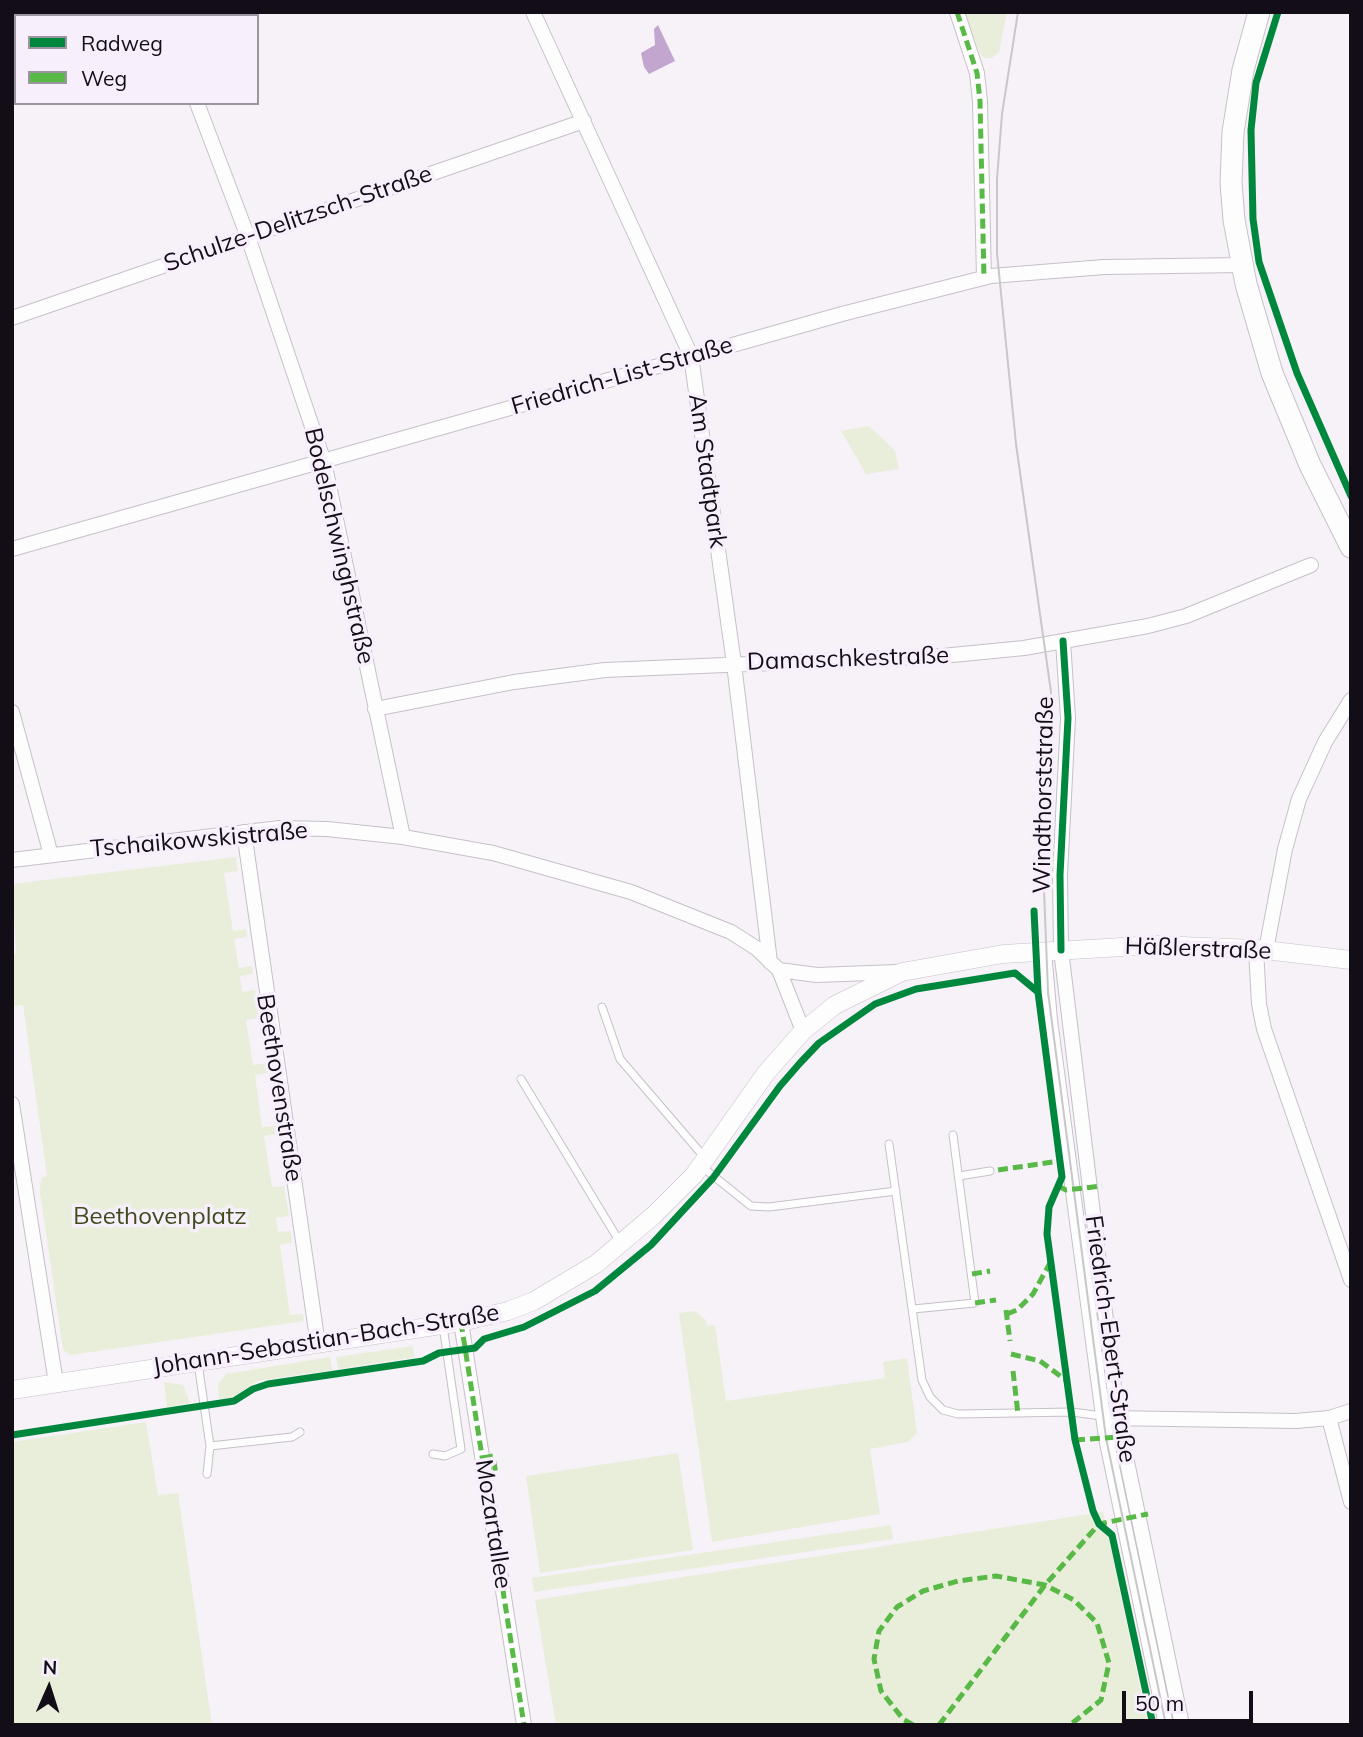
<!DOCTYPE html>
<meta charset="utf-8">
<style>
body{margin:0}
#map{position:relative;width:1363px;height:1737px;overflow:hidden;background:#f6f2f8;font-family:Mulish,sans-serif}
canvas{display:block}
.frame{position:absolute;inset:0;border:14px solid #130d17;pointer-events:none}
.legend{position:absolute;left:14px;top:14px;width:245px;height:91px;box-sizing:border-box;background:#f7effb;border:2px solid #9c95a0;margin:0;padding:9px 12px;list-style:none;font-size:21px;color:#130d17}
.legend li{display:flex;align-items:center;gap:14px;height:35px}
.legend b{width:35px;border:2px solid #9c95a0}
.north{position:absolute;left:14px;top:1653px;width:70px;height:70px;-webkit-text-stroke:5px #f7effb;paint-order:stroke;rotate:3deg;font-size:19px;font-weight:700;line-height:28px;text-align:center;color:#130d17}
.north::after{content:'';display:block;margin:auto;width:24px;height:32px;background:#130d17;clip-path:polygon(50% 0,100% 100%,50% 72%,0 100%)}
.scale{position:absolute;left:1122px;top:1691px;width:131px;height:32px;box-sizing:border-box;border:4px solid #130d17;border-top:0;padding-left:9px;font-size:21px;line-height:24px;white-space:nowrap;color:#130d17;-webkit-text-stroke:5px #f7effb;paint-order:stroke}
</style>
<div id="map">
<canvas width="1363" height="1737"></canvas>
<div class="frame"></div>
<ul class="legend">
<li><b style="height:9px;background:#00873e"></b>Radweg</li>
<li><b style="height:9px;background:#58b947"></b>Weg</li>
</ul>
<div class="north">N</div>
<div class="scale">50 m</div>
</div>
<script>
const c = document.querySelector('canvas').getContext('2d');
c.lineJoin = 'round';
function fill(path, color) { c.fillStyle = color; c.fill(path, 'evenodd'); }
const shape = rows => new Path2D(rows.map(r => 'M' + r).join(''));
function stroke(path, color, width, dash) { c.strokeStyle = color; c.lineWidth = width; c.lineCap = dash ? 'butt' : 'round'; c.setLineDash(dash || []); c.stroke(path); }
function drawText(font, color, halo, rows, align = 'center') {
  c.font = font + ' Mulish,sans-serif'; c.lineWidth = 7; c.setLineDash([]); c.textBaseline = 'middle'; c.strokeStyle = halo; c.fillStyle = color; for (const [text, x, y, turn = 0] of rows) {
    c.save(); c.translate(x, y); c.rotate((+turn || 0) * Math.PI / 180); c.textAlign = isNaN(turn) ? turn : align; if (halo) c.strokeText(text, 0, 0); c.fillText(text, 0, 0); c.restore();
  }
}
const green = shape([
 [964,12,1007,12,999,52,992,58,984,58,980,53],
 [869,426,895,451,899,469,866,474,841,431],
 [236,857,238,871,224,873,233,931,246,929,247,937,234,939,239,968,252,966,253,974,240,976,242,992,255,990,259,1018,246,1020,253,1065,266,1063,268,1073,255,1075,262,1127,275,1126,276,1134,264,1136,272,1187,284,1186,289,1216,276,1218,278,1232,291,1231,292,1243,280,1245,290,1315,303,1314,304,1321,71,1355,63,1350,47,1240,40,1192,41,1178,47,1176,23,1005,14,1006,12,998,12,954,16,953,12,884],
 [695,1311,706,1320,707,1326,715,1325,726,1401,885,1378,883,1362,907,1358,917,1433,908,1442,870,1449,880,1514,712,1542,679,1313],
 [413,1346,414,1357,338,1369,336,1357],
 [330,1357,332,1370,257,1381,233,1397,219,1399,218,1384,226,1374],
 [164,1382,183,1385,190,1403,167,1407],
 [146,1422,158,1495,178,1493,212,1725,12,1725,12,1442],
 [678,1453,693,1550,540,1573,526,1476],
 [1103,1512,1148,1725,556,1725,535,1600],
 [891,1525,893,1539,534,1592,532,1578]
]);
const water = shape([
 [658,25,675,61,649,74,644,67,641,53,655,45,654,29]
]);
const service = shape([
 [602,1007,620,1059,705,1158],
 [521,1079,621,1244],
 [889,1144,922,1380,930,1397,943,1410,958,1414,1072,1412,1102,1416],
 [701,1166,751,1206,769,1207,896,1191],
 [959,1176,990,1171],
 [913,1309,975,1303,953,1135],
 [198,1363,210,1446,207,1474],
 [210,1446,292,1437,300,1432],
 [433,1454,445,1456,461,1449,443,1326]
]);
const minor = shape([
 [162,12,164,16],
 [533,12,691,356,734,664,770,962],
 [957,12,977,73,980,101,984,278],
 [109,16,114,12],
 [12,85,16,83],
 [197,103,248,237,324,462,403,837],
 [12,318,584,121],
 [12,549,842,314,991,276,1104,267,1242,265],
 [1063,641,1068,718,1060,875,1061,950,1118,1419,1182,1725],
 [375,709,514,682,605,670,942,656,1024,648,1148,626,1186,616,1311,565],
 [12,712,51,855],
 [244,832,318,1345],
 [12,860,280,828,327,829,403,837,493,853,631,892,731,932,756,948,779,970,803,1031],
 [1256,949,1259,1004,1264,1029,1351,1280],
 [1266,950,1285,849,1299,799,1325,742,1351,700],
 [1044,951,1050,1020,1106,1438,1166,1725],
 [779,970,817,975,897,972],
 [12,1104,56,1383],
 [461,1322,524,1725],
 [1111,1418,1296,1421,1329,1418,1351,1411],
 [1329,1418,1351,1502]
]);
const tertiary = shape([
 [12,1390,461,1322,508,1311,534,1301,596,1264,654,1215,694,1175,766,1073,803,1031,835,1005,902,972,1003,954,1157,945,1256,949,1351,960]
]);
const secondary = shape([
 [1259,12,1243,70,1233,132,1231,183,1234,220,1246,284,1272,373,1310,465,1351,547]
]);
const tram = shape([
 [1018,12,1002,114,997,179,997,253,1016,444,1051,692,1044,890,1048,992,1106,1438,1166,1725]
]);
const quiet = shape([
 [957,12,977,73,980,101,984,278],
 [998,1170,1060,1161],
 [1058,1186,1066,1190,1102,1186],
 [972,1274,990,1271],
 [975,1303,996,1300],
 [1006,1310,1010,1341],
 [1007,1314,1017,1310,1033,1294,1050,1263],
 [461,1322,524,1725],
 [1011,1354,1040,1361,1067,1381],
 [1013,1371,1018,1414],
 [1075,1440,1134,1436],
 [483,1458,493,1456,496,1475,486,1476],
 [913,1725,903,1719,881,1691,874,1659,879,1631,897,1607,923,1591,958,1581,996,1576,1045,1585,1074,1600,1097,1623,1109,1663,1101,1700,1070,1725],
 [939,1725,1045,1585,1099,1524,1148,1514]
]);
const cycleway = shape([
 [1278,12,1256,83,1251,130,1253,219,1259,262,1297,373,1351,496],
 [1034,911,1038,992,1062,1177,1049,1207,1047,1234,1075,1440,1093,1511,1099,1524,1112,1535,1153,1725],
 [1061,950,1060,875,1068,718,1063,641],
 [12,1435,234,1401,253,1389,268,1384,423,1361,439,1353,475,1348,484,1339,524,1327,595,1291,651,1245,713,1178,780,1086,800,1063,819,1043,875,1004,916,989,1015,973,1038,992]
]);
const streetNames = [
 ["Schulze-Delitzsch-Straße",298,219,-19],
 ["Friedrich-List-Straße",622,376,-16],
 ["Am Stadtpark",707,471,82],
 ["Bodelschwinghstraße",339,546,77],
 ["Damaschkestraße",848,659,-2],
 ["Windthorststraße",1044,795,-89],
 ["Tschaikowskistraße",199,840,-5],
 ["Häßlerstraße",1198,949,2],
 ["Beethovenstraße",279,1088,81],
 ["Friedrich-Ebert-Straße",1110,1339,82],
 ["Johann-Sebastian-Bach-Straße",326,1340,-9],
 ["Mozartallee",493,1524,81]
];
const parkNames = [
 ["Beethovenplatz",160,1217]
];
fill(green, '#e9eeda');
fill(water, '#c2a6cf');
stroke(service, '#c6c0c9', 9);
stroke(minor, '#c6c0c9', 16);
stroke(tertiary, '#c6c0c9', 19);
stroke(secondary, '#c6c0c9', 23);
stroke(service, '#fefdfe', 7);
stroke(minor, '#fefdfe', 14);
stroke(tertiary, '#fefdfe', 18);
stroke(secondary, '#fefdfe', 21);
stroke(tram, '#c8c7c9', 2);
stroke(quiet, '#58b947', 5, [10, 5]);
stroke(cycleway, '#00873e', 7);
drawText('24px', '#130d17', '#f7effb', streetNames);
drawText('24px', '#3f4b1a', '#f7effb', parkNames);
</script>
